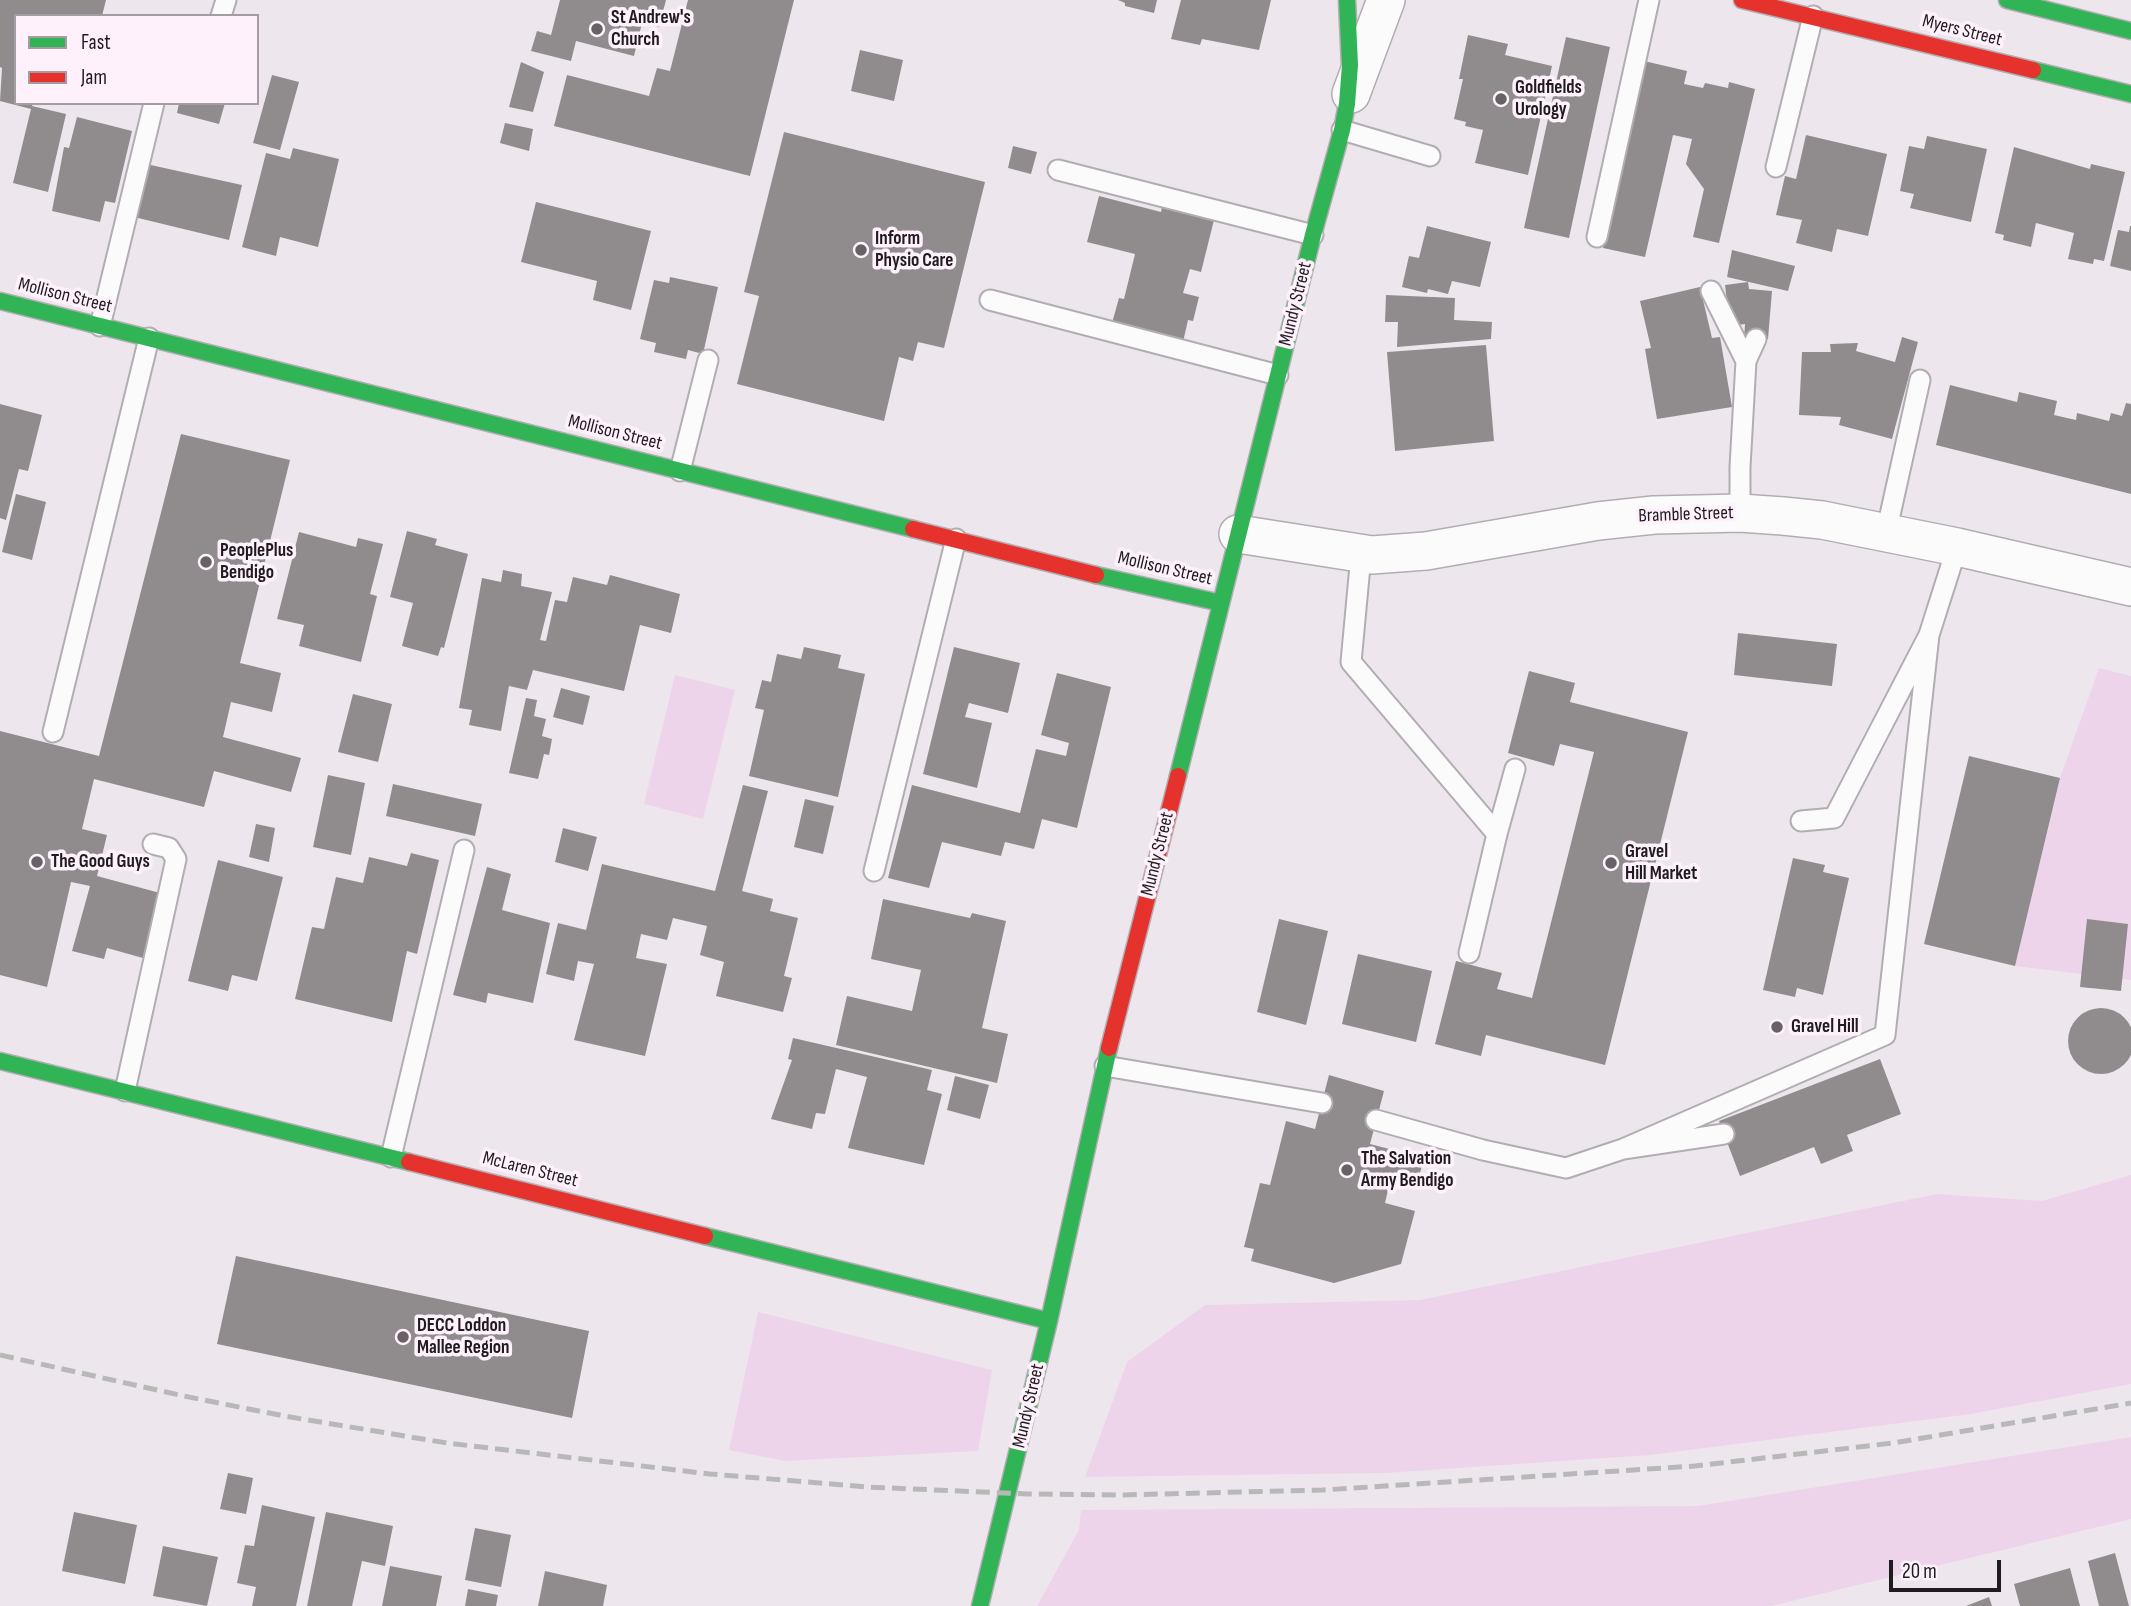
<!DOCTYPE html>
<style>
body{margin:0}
#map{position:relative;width:2131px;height:1606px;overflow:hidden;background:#ede7ed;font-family:"Sofia Sans Condensed",sans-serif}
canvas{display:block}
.legend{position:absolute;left:14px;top:14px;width:245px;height:91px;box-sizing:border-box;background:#fef1fc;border:2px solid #a59ba4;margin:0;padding:9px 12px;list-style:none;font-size:21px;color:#201b1f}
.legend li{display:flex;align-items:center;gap:14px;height:35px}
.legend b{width:35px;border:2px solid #a59ba4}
.scale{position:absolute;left:1889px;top:1560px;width:112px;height:32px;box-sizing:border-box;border:4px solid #201b1f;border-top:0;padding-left:9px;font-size:21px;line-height:24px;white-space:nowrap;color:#201b1f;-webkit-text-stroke:5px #fef1fc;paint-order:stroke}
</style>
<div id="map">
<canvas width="2131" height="1606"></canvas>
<ul class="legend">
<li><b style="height:9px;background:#30b455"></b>Fast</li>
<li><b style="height:9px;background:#e5322d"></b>Jam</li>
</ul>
<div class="scale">20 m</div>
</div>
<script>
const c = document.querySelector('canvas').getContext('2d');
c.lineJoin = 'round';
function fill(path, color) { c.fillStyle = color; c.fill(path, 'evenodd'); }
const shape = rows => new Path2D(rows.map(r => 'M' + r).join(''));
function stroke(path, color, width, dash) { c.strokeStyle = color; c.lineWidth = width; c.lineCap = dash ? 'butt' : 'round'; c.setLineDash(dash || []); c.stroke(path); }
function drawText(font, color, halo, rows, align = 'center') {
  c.font = font + ' "Sofia Sans Condensed",sans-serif'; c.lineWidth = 7; c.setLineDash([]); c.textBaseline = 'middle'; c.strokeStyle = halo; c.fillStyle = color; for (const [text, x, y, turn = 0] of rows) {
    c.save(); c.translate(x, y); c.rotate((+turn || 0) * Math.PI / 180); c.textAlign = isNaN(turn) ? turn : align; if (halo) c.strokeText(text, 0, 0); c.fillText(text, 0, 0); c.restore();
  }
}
const green = shape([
 [2099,668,2131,676,2131,980,2015,966,2060,778],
 [675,675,735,690,703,819,644,804],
 [2131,1175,2131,1384,1971,1414,1650,1455,1386,1473,1085,1477,1127,1362,1205,1305,1420,1300,1937,1194,2042,1201],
 [758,1312,992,1370,978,1451,785,1461,729,1450],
 [2131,1437,2131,1519,1771,1606,1037,1606,1079,1530,1081,1510,1698,1506]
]);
const building = shape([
 [0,0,106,0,102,16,16,16,16,103,33,103,32,106,66,114,48,192,13,183,31,109,0,101,2,68,0,67],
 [560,0,666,0,659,27,642,23,634,56,576,41,571,61,531,51,537,31,551,35],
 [688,0,794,0,750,176,554,126,567,75,649,96,657,68,670,71],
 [1118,0,1157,0,1154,13,1125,6,1125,3],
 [1181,0,1271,0,1259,50,1202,39,1200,45,1171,39],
 [1468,35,1508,44,1505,55,1552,66,1528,175,1475,163,1483,130,1465,126,1466,122,1454,119,1463,79,1459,79],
 [1566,37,1610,47,1569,238,1524,228],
 [860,50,903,60,894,101,851,91],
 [1644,61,1687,71,1684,84,1703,88,1705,83,1728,88,1729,82,1755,89,1719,243,1693,237,1704,189,1686,164,1692,139,1673,135,1645,257,1603,248],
 [521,62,544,72,533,112,509,107],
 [272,75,299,82,280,150,253,143],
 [179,103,225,103,219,124,177,113],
 [77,117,132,131,115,203,105,201,100,222,52,211,64,147,69,148],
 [505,123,533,129,529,151,500,143],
 [784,132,985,182,944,348,918,342,913,361,899,357,884,421,737,384,759,296,744,292],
 [1806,135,1887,154,1868,236,1837,229,1832,252,1796,243,1802,220,1776,215,1785,176,1796,179],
 [1927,136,1987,149,1971,222,1910,208,1914,194,1900,191,1909,146,1924,149],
 [1013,146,1037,152,1031,174,1008,168],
 [2014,147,2090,169,2091,164,2125,172,2104,261,2094,259,2093,264,2068,259,2074,233,2036,223,2031,247,2003,240,2004,235,1995,233],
 [293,148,339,159,318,247,280,237,276,256,242,247,266,153,290,159],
 [146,164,242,185,229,240,134,217],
 [1099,196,1161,212,1162,206,1214,220,1201,272,1190,269,1183,293,1199,297,1193,321,1188,320,1183,342,1112,323,1119,298,1124,299,1135,254,1087,242],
 [536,202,651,231,631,310,593,300,597,281,521,262],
 [1427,226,1491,242,1480,287,1452,281,1448,294,1428,289,1427,293,1402,287,1409,256,1419,258],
 [2130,226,2131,226,2131,271,2110,266,2118,230,2129,232],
 [1732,250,1795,266,1788,291,1727,277],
 [670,277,718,287,703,354,688,350,686,359,654,352,656,343,640,339,654,280,669,283],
 [1748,282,1749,289,1772,291,1768,339,1744,340,1745,324,1730,326,1725,285],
 [1700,287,1712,338,1720,337,1732,407,1657,419,1645,349,1651,348,1640,301],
 [1386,295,1455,298,1454,320,1492,322,1491,339,1397,347,1398,322,1385,322],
 [1902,337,1918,342,1892,439,1839,425,1841,417,1799,415,1802,352,1831,352,1830,344,1858,343,1856,351,1895,362],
 [1486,345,1494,441,1395,451,1387,352],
 [1950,385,2017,402,2019,392,2057,401,2054,415,2076,420,2077,413,2109,421,2111,413,2122,416,2126,403,2131,404,2131,494,1936,445],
 [0,404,42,415,28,471,19,469,6,520,0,518],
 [181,434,290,460,240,663,281,673,272,712,231,702,223,737,301,758,291,792,214,771,204,807,94,779,82,829,107,835,97,876,160,893,143,958,107,948,104,959,72,951,90,886,71,882,47,987,0,975,0,731,99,756],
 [16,494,46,502,32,560,2,552],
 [407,531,437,539,435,545,468,554,444,648,441,647,438,656,402,646,413,603,390,597],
 [299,532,356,547,358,538,383,544,370,594,377,596,361,662,299,646,304,625,277,619],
 [503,570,522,574,521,586,552,592,540,640,546,641,555,600,567,602,573,577,607,585,610,575,680,594,671,633,640,625,624,691,533,670,527,690,509,686,501,731,469,725,472,710,459,708,482,578,501,582],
 [1738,633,1837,644,1832,686,1734,675],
 [804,647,841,655,838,668,865,674,838,797,749,776,764,710,755,708,762,680,771,682,777,654,801,659],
 [954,647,1020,663,1008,713,969,703,965,717,992,723,977,788,923,774],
 [1529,671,1575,683,1570,702,1688,732,1605,1065,1486,1035,1481,1056,1435,1044,1456,961,1502,973,1497,989,1532,998,1594,752,1560,744,1554,766,1508,753],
 [1057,673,1111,687,1077,828,1042,819,1034,849,1005,842,1001,856,942,842,929,888,888,878,912,785,1020,813,1036,749,1066,756,1069,743,1041,735],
 [561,688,590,696,583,725,553,717],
 [353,694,392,704,378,762,338,752],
 [526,698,537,700,534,716,546,719,542,736,552,739,549,755,544,754,538,779,509,773],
 [1969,756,2060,778,2015,966,1924,944],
 [328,775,365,783,351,855,313,847],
 [393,784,482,804,475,836,386,816],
 [743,785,768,791,742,891,773,899,770,911,798,918,784,976,792,978,783,1012,716,996,724,962,700,955,707,926,673,918,667,940,641,934,636,958,667,964,645,1056,574,1040,594,964,578,961,574,981,546,974,558,923,586,930,602,864,715,891],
 [805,799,834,806,823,854,794,847],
 [256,824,275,828,269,862,249,857],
 [563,828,597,837,588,871,555,862],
 [411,853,439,860,417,954,407,951,392,1022,295,999,312,927,324,929,336,877,363,883,369,857,407,866],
 [1793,858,1825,865,1823,872,1849,878,1823,995,1797,988,1795,997,1763,990],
 [218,860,283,877,257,981,232,975,228,991,188,981],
 [487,867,511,874,502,910,550,923,533,1003,488,993,486,1003,453,995],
 [883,899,970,918,972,913,1006,921,982,1028,1008,1034,997,1083,836,1045,847,996,912,1011,921,970,871,959],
 [1279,919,1328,931,1306,1025,1257,1012],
 [2087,919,2128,924,2121,991,2080,987],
 [1358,954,1432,971,1416,1042,1342,1024],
 '2068 1041a33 33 0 1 1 66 0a33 33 0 1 1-66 0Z',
 [793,1038,932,1070,927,1090,942,1094,924,1165,848,1148,867,1077,836,1069,825,1114,816,1113,812,1129,771,1119,792,1060,788,1059],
 [1880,1059,1901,1114,1847,1135,1853,1151,1821,1164,1814,1147,1740,1176,1719,1121],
 [1329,1075,1384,1091,1370,1144,1424,1158,1416,1188,1390,1181,1385,1203,1415,1211,1401,1264,1334,1283,1251,1261,1254,1249,1244,1247,1260,1183,1270,1185,1286,1121,1315,1129],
 [955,1076,989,1085,980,1119,947,1110],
 [236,1256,589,1331,572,1418,217,1344],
 [228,1473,253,1478,246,1514,220,1509],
 [262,1505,315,1517,296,1606,252,1606,256,1587,237,1583,245,1545,254,1546],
 [74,1512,137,1525,125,1584,62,1571],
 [326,1512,393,1526,385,1566,362,1561,352,1606,307,1606],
 [475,1528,511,1535,501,1587,465,1580],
 [163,1546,218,1557,207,1606,153,1596],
 [2115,1553,2129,1606,2099,1606,2088,1561],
 [390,1566,442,1576,436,1606,382,1606],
 [2070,1568,2080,1606,2020,1606,2014,1584],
 [545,1571,607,1585,603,1606,538,1606],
 [468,1589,498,1595,496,1606,465,1606],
 [1989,1597,1992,1606,1966,1606]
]);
const lane = shape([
 [221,16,226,0],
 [1342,130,1430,156],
 [1776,167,1813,16],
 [1058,170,1313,235],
 [1597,237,1649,0],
 [1711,291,1746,361,1740,467,1740,513],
 [990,300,1278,375],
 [100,326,154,103],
 [1746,361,1756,339],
 [680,471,708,360],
 [1886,533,1920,380],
 [1361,555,1351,662,1497,834],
 [53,732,149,338],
 [1801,821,1834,818,1929,635,1957,547],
 [874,871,956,539],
 [1469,953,1497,834,1515,769],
 [1105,1066,1322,1103],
 [125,1091,176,859,169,848,153,844],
 [1376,1120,1483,1150,1566,1168,1623,1149,1724,1134],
 [1623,1149,1885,1035,1929,635],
 [391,1157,464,850]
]);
const street = shape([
 [1351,94,1386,0],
 [1238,534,1372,555,1426,551,1598,521,1654,515,1740,513,1783,516,1822,520,1957,547,2131,587]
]);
const fast = shape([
 [2007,0,2131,31],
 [2033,70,2131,94],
 [0,301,913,529],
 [1096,575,1221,603],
 [1178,776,1313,235,1342,130,1347,104,1350,65,1347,0],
 [0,1061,409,1162],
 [705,1236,1049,1321],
 [980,1606,1049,1321,1109,1048]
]);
const jam = shape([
 [1742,0,2033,70],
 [913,529,1096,575],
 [1109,1048,1178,776],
 [409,1162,705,1236]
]);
const rail = shape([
 [0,1355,184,1396,284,1416,447,1443,710,1474,868,1487,1028,1494,1121,1495,1323,1490,1695,1466,1893,1443,2131,1403]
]);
const markers = [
 [597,29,7,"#686267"],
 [1501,99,7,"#686267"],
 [861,250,7,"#686267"],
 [206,562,7,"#686267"],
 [37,862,7,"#686267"],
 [1611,863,7,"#686267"],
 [1777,1027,7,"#686267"],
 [1347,1170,7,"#686267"],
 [403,1337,7,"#686267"]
];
const poiNames = [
 ["St Andrew's",611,18],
 ["Church",611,40],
 ["Goldfields",1515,88],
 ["Urology",1515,110],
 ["Inform",875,239],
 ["Physio Care",875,261],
 ["PeoplePlus",220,551],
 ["Bendigo",220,573],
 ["Gravel",1625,852],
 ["Hill Market",1625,874],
 ["The Good Guys",51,862],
 ["Gravel Hill",1791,1027],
 ["The Salvation",1361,1159],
 ["Army Bendigo",1361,1181],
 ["DECC Loddon",417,1326],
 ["Mallee Region",417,1348]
];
const streetNames = [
 ["Myers Street",1962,31,14],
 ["Mollison Street",65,296,14],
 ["Mundy Street",1296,304,-76],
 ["Mollison Street",615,433,14],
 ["Bramble Street",1686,515,-2],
 ["Mollison Street",1165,569,13],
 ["Mundy Street",1158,854,-76],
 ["McLaren Street",530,1170,14],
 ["Mundy Street",1029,1406,-77]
];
fill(green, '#edd4ea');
fill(building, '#908c8d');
stroke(lane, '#b2adb2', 23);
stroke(street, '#b2adb2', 40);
stroke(fast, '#b2adb2', 19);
stroke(jam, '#b2adb2', 19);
stroke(lane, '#fcfbfc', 19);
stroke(street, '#fcfbfc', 37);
stroke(fast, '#30b455', 16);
stroke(jam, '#e5322d', 16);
stroke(rail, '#b9b8b9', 5, [14, 7]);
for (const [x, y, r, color] of markers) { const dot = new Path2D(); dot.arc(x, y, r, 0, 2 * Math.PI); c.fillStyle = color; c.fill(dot); stroke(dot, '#fef1fc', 2.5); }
drawText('bold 19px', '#201b1f', '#fef1fc', poiNames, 'left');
drawText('19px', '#201b1f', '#fef1fc', streetNames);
</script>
